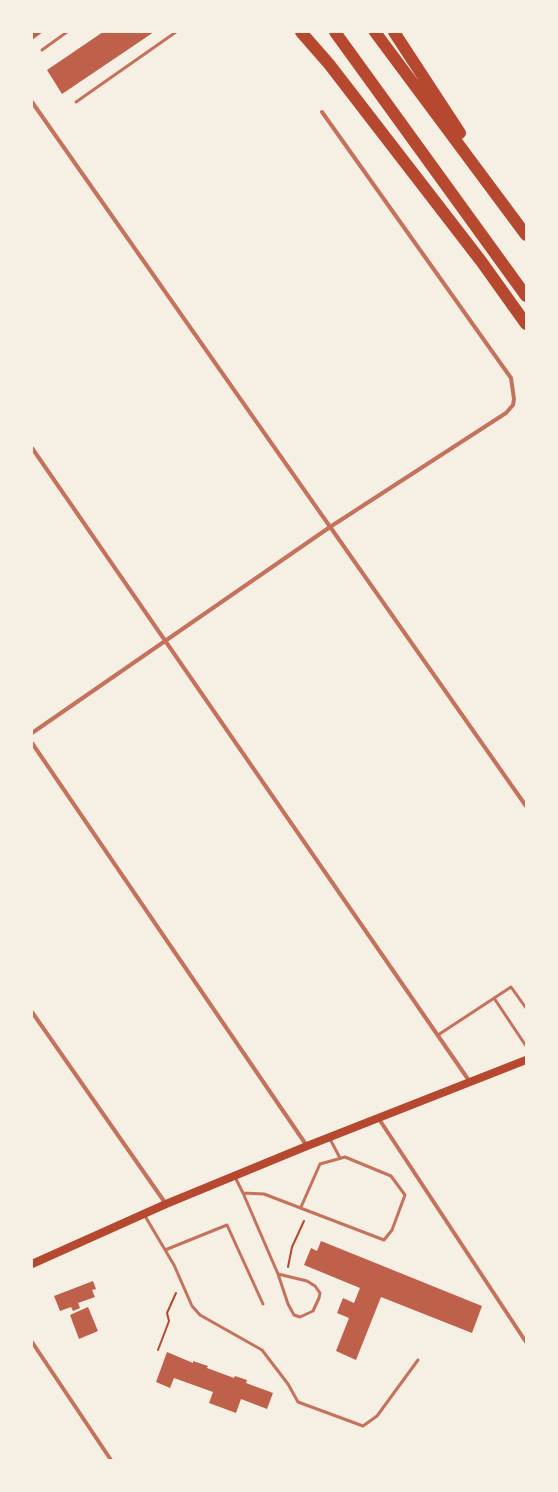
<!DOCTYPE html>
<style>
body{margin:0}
#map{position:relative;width:558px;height:1492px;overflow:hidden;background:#f6efe4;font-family:Barlow,sans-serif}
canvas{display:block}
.frame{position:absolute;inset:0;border:33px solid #f6efe4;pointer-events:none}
</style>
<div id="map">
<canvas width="558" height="1492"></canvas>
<div class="frame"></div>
</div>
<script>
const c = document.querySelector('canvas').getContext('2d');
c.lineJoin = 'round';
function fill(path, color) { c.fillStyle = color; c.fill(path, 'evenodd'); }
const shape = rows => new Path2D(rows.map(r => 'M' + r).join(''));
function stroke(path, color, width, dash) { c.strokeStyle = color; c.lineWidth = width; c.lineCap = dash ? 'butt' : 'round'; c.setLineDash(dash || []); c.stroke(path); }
const building = shape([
 [32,32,43,32,32,40],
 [103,32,154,32,62,94,47,70],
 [321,1241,482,1306,472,1333,381,1297,356,1360,336,1351,349,1318,337,1313,343,1298,354,1303,360,1288,304,1265,311,1248,317,1251],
 [93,1281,96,1289,92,1290,95,1297,78,1303,80,1308,73,1311,71,1307,60,1311,54,1296],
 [88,1307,98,1331,79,1339,70,1315],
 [167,1352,193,1363,193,1361,208,1366,207,1368,234,1378,235,1376,247,1380,246,1383,273,1393,267,1409,241,1399,236,1413,209,1403,213,1392,174,1378,170,1388,156,1382]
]);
const path = shape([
 [288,1267,292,1247,304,1221],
 [158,1350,169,1321,167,1313,176,1293]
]);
const service = shape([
 [42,50,67,32],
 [76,102,176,32],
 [494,998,526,1046],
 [438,1035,511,987,526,1008],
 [330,1139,340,1158],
 [235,1177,243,1193,264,1194,384,1240,392,1230,405,1195,391,1176,345,1157,320,1164,301,1207],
 [243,1193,278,1274,288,1304,294,1315,300,1317,313,1311,319,1298,320,1293,315,1286,307,1281,278,1274],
 [145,1216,174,1265,192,1306,200,1315,262,1350,288,1384,298,1402,363,1426,377,1416,418,1360],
 [165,1250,227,1225,263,1304]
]);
const minor = shape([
 [32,102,526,806],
 [32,448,470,1082],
 [32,733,330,527,506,413,513,405,514,399,511,378,322,112],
 [32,743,307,1146],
 [32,1012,166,1204],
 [379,1119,526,1342],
 [32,1342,111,1460]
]);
const secondary = shape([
 [32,1264,166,1204,307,1146,526,1060]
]);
const motorway = shape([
 [301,32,329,64,481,261,526,324],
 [335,32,526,296],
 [375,32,526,235],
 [394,32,460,133]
]);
fill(building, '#bf614a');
stroke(path, '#b5482f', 2);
stroke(service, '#c5725c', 3);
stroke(minor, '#c5725c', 4);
stroke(secondary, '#b5482f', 8);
stroke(motorway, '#b5482f', 12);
</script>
